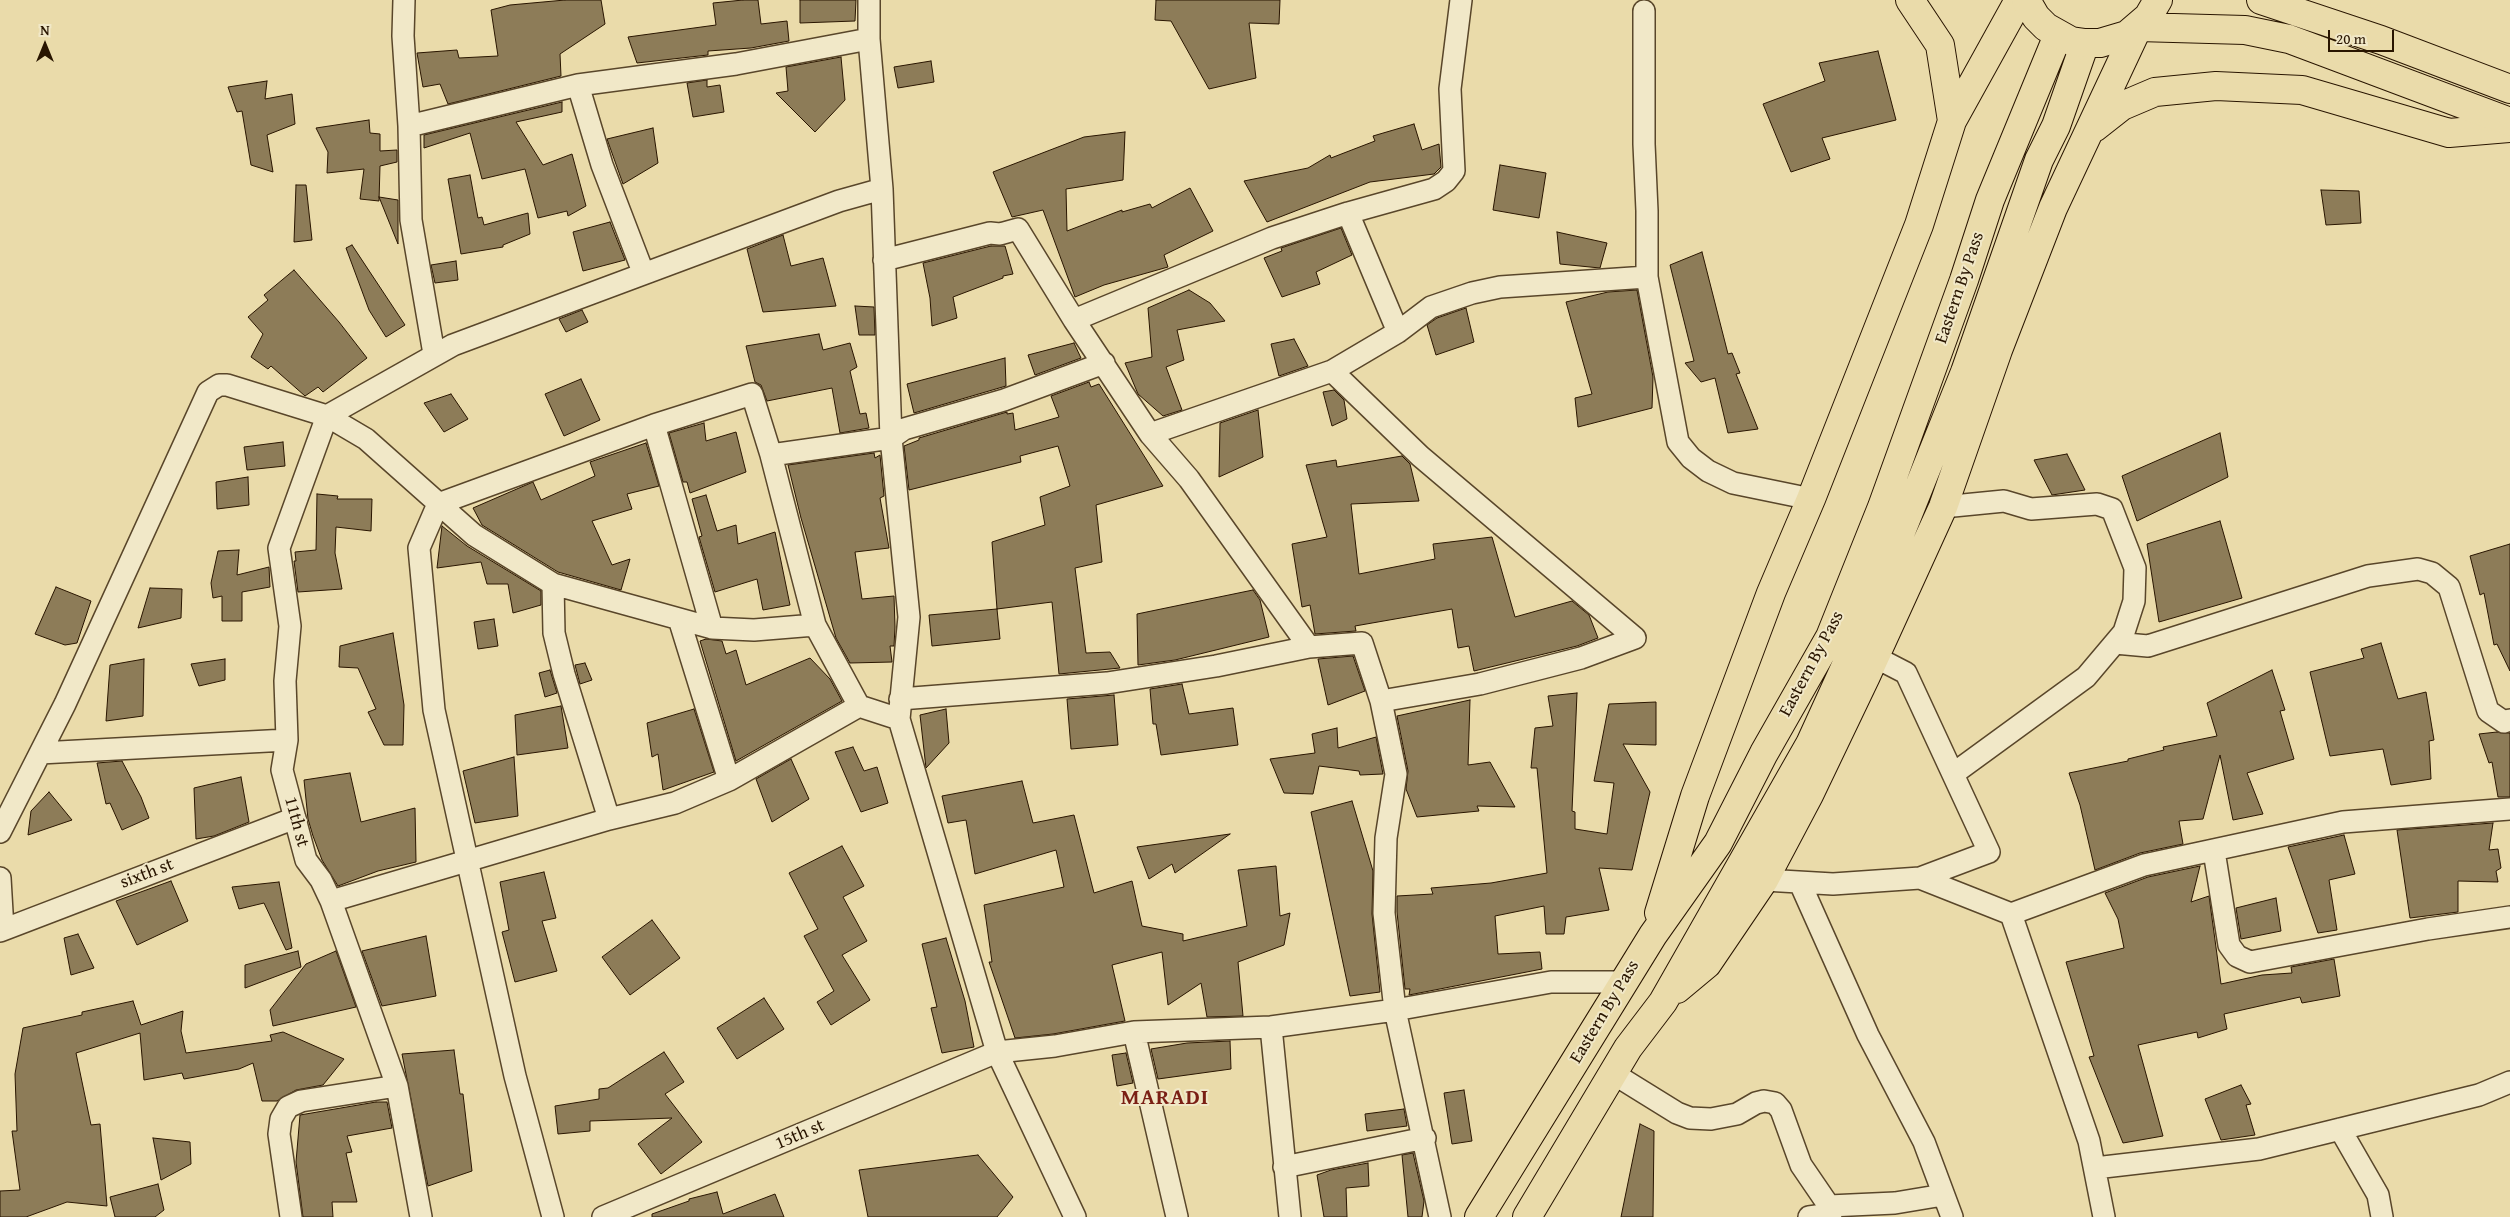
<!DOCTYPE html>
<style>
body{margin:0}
#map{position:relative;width:2510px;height:1217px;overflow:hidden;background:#eadbaa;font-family:"Gentium Book Plus",serif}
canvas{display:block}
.north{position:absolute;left:20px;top:20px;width:50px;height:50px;-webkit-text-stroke:4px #f1e8c8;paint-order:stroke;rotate:0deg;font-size:14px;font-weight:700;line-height:20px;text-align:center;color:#291500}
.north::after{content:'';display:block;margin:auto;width:18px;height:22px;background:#291500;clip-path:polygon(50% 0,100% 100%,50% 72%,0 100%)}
.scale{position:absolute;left:2328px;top:30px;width:66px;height:22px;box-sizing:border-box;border:2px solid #291500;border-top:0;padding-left:6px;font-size:15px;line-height:18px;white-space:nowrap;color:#291500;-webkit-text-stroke:4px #f1e8c8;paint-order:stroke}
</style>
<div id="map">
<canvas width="2510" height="1217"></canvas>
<div class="north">N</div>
<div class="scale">20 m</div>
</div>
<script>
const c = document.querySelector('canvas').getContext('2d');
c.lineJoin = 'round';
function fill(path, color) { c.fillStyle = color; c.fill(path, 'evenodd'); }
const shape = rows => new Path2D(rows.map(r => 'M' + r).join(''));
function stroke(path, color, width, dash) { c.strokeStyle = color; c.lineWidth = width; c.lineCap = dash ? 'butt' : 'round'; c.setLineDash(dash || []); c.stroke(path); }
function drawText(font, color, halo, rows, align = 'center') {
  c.font = font + ' "Gentium Book Plus",serif'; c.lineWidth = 4; c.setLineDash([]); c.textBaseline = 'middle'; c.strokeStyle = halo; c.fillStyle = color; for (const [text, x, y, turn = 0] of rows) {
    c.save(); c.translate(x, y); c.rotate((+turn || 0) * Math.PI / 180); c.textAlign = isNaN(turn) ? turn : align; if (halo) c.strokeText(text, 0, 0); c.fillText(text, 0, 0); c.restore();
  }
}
const building = shape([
 [565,0,601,0,605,24,560,54,561,76,448,104,440,84,423,87,417,53,457,50,459,58,498,56,491,10,510,5,565,0],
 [743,0,758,0,761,24,787,21,789,41,751,48,708,51,708,55,637,63,628,37,716,25,713,3,743,0],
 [800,0,856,0,855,21,800,23,800,0],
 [1156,0,1280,0,1279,24,1249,23,1256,78,1209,89,1171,21,1155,20,1156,0],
 [1878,51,1896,120,1822,138,1830,159,1791,172,1763,104,1825,81,1819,63,1878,51],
 [841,57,845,100,815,132,776,93,788,91,786,67,841,57],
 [931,61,934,82,898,88,894,67,931,61],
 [707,80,707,87,720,85,724,112,693,117,687,83,707,80],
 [267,81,265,99,292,94,295,124,267,135,273,172,251,165,242,111,237,112,228,87,267,81],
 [562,102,562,112,516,122,543,165,572,154,586,206,568,216,567,211,538,218,525,169,482,179,470,133,424,148,424,135,562,102],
 [369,120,370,133,380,134,380,151,397,150,397,162,380,166,379,201,360,199,364,169,327,173,328,152,316,128,369,120],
 [1414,124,1422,150,1439,144,1441,167,1434,174,1370,182,1267,222,1244,181,1308,168,1330,155,1331,158,1375,141,1373,136,1414,124],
 [653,128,658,163,623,184,607,139,653,128],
 [1125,132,1123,180,1066,189,1067,231,1122,210,1122,212,1150,204,1152,208,1190,188,1213,231,1164,255,1168,267,1104,285,1075,297,1043,210,1012,217,993,172,1084,137,1125,132],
 [1500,165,1546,173,1539,218,1493,210,1500,165],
 [470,175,478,218,482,217,484,225,528,213,530,234,503,245,503,247,461,254,448,179,470,175],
 [296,185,306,185,312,240,294,242,296,185],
 [2321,190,2359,191,2361,223,2326,225,2321,190],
 [379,197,398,200,398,244,379,197],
 [610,222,625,260,583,271,573,232,610,222],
 [1341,228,1352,255,1316,272,1320,284,1282,297,1264,258,1282,251,1281,248,1341,228],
 [1557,232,1607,243,1600,268,1560,264,1557,232],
 [783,235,791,266,823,258,836,306,763,312,747,249,783,235],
 [352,245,405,325,386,337,369,310,346,248,352,245],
 [991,246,1005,246,1013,274,1003,276,1003,278,953,297,957,318,932,326,930,298,923,263,991,246],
 [1702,252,1728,354,1732,353,1740,373,1736,374,1758,429,1728,433,1715,378,1701,382,1685,363,1694,361,1670,265,1702,252],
 [456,261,458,280,435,283,431,265,456,261],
 [294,270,339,322,367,358,323,392,318,387,305,396,271,366,268,369,251,357,263,334,248,317,268,300,264,295,294,270],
 [1189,290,1210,303,1225,321,1177,330,1184,360,1166,367,1182,410,1163,416,1138,394,1125,363,1152,357,1148,308,1189,290],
 [1637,290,1653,377,1652,408,1578,427,1575,398,1592,394,1566,302,1608,292,1637,290],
 [855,306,874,307,875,335,859,335,855,306],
 [1466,308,1474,342,1436,355,1427,325,1437,318,1466,308],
 [582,310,588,322,566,332,559,319,582,310],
 [819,334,823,350,850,343,857,367,850,371,860,414,866,413,869,428,840,433,832,388,767,401,761,385,755,382,746,346,819,334],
 [1294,339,1308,366,1279,376,1271,344,1294,339],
 [1074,343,1081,358,1035,375,1028,355,1074,343],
 [1005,358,1006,386,914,413,907,384,1005,358],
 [581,379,600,420,564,436,545,394,581,379],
 [1089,382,1091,387,1099,384,1163,486,1096,505,1102,562,1075,568,1086,653,1110,652,1120,668,1059,674,1052,602,997,609,992,542,1045,525,1040,497,1070,486,1058,446,1020,456,1021,462,909,490,904,446,919,440,919,438,1007,412,1007,414,1013,413,1015,430,1059,417,1051,396,1089,382],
 [1334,390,1344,400,1347,419,1332,426,1323,392,1334,390],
 [451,394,468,419,444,432,424,403,451,394],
 [1258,410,1263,457,1219,477,1220,423,1258,410],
 [704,423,706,441,736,432,746,472,690,493,687,482,683,482,669,433,704,423],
 [2220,433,2228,477,2137,521,2122,476,2220,433],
 [283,442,285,466,247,470,244,447,283,442],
 [646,443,659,486,627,494,632,509,592,521,612,565,630,559,621,590,558,572,482,525,473,508,533,482,541,500,595,476,590,462,646,443],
 [874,453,875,458,880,455,884,496,880,498,889,548,855,552,862,599,894,596,895,627,894,646,890,646,892,662,850,663,836,638,801,518,788,465,874,453],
 [2067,454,2085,490,2052,495,2034,460,2067,454],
 [1402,456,1410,464,1419,501,1351,504,1359,574,1435,559,1433,544,1492,537,1515,617,1572,601,1589,615,1598,638,1577,646,1474,671,1469,646,1458,648,1452,609,1355,626,1356,631,1315,634,1310,605,1302,607,1292,544,1327,537,1306,465,1336,460,1337,467,1402,456],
 [248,477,249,505,217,509,216,482,248,477],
 [317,494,338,496,337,499,372,499,371,531,336,527,335,553,342,589,298,592,294,561,296,561,295,552,316,550,317,494],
 [706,495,717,531,736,525,738,544,775,532,790,605,763,610,757,579,715,592,699,537,702,536,692,499,706,495],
 [2220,521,2242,598,2159,622,2147,544,2220,521],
 [442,526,467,546,541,591,541,605,513,613,508,584,487,584,481,562,437,568,442,526],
 [2510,544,2510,671,2497,644,2494,645,2484,593,2480,595,2470,556,2510,544],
 [239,550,237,575,269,567,270,587,242,592,242,621,222,621,222,596,213,598,211,583,218,551,239,550],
 [56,587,91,601,77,643,65,645,35,634,56,587],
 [150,588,182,589,181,618,138,628,150,588],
 [1253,590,1260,600,1269,637,1175,660,1138,665,1137,614,1253,590],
 [997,609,1000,639,932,646,929,615,997,609],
 [494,619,498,646,478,649,474,622,494,619],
 [393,633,404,705,403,745,384,745,368,712,376,709,358,668,339,667,340,646,393,633],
 [706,639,722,641,726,654,736,650,746,685,810,658,830,679,842,701,736,761,700,641,706,639],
 [2381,643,2398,699,2426,692,2434,740,2429,741,2431,779,2391,785,2383,749,2330,756,2310,672,2364,658,2361,649,2381,643],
 [1353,656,1365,691,1328,705,1318,659,1353,656],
 [144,659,143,716,106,721,110,665,144,659],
 [225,659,225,680,199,686,191,664,225,659],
 [585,663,592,680,580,684,575,665,585,663],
 [550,670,557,693,545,697,539,673,550,670],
 [2272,670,2285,710,2280,711,2294,759,2247,773,2263,814,2233,820,2220,755,2203,819,2179,821,2183,844,2140,853,2095,870,2080,805,2069,773,2128,761,2128,759,2164,750,2163,747,2217,736,2207,703,2272,670],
 [1182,684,1189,714,1233,708,1238,745,1161,755,1156,724,1153,724,1150,689,1182,684],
 [1577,693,1572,811,1575,812,1575,829,1607,834,1614,783,1594,781,1609,704,1656,702,1656,745,1623,744,1650,792,1632,870,1599,868,1609,910,1566,917,1564,934,1546,934,1544,906,1495,916,1498,954,1540,952,1542,969,1409,995,1410,989,1405,989,1397,912,1397,896,1433,894,1431,888,1491,883,1547,873,1537,768,1531,768,1535,728,1553,726,1548,696,1577,693],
 [1114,695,1118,745,1071,749,1067,699,1114,695],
 [1470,700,1468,765,1490,762,1515,807,1477,806,1479,811,1417,817,1406,789,1408,771,1397,716,1470,700],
 [561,706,568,748,517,755,515,715,561,706],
 [694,709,714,772,663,790,658,754,652,757,647,723,694,709],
 [946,709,949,743,926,768,920,715,946,709],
 [1337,728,1338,748,1376,737,1383,774,1360,775,1359,771,1319,766,1313,794,1284,793,1270,759,1315,753,1312,734,1337,728],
 [2497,732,2510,733,2510,797,2498,797,2492,762,2489,763,2479,734,2497,732],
 [853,747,864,771,877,767,888,803,861,812,835,752,853,747],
 [514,757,518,816,475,823,463,771,514,757],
 [791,759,809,799,772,822,756,779,791,759],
 [122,761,141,797,149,818,122,830,110,803,106,804,97,763,122,761],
 [350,773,361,822,415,808,416,862,378,871,338,886,322,860,313,836,308,819,304,780,350,773],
 [241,777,249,822,214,836,196,839,194,788,241,777],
 [1022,781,1033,823,1074,815,1094,893,1132,881,1142,926,1183,934,1183,941,1247,926,1238,870,1276,866,1280,916,1290,913,1284,945,1238,962,1243,1016,1207,1017,1201,983,1168,1005,1162,952,1112,965,1125,1021,1053,1034,1015,1038,989,962,992,962,984,905,1064,887,1056,850,975,874,966,820,948,823,942,796,1022,781],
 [49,792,72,820,28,835,31,811,49,792],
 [1352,801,1373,871,1372,914,1380,992,1350,996,1311,812,1352,801],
 [2493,823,2489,850,2498,849,2501,868,2496,871,2498,882,2458,881,2458,912,2410,918,2397,830,2493,823],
 [1230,834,1175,873,1172,864,1149,879,1137,847,1230,834],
 [2344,835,2355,874,2329,880,2337,930,2318,933,2288,847,2344,835],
 [842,846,864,886,843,897,867,941,842,955,870,1000,831,1025,817,1002,834,991,804,936,818,929,789,873,842,846],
 [2200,866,2191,902,2209,896,2221,984,2262,975,2292,973,2291,967,2334,959,2340,996,2302,1003,2300,997,2224,1014,2227,1029,2198,1038,2197,1032,2138,1045,2163,1136,2123,1143,2089,1057,2094,1056,2066,962,2124,948,2118,919,2105,893,2148,877,2200,866],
 [544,872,556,918,542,921,557,971,515,982,502,932,509,930,500,882,544,872],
 [171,881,188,921,137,945,116,901,171,881],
 [279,882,292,948,286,950,264,903,239,909,232,887,279,882],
 [2276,898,2281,931,2241,939,2236,908,2276,898],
 [652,920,680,958,630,995,602,957,652,920],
 [78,934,94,968,71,975,64,938,78,934],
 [426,936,436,996,382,1006,362,951,426,936],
 [946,938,965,1001,974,1047,942,1053,931,1008,937,1007,922,944,946,938],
 [298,951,301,967,245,988,245,965,298,951],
 [336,951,356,1007,273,1026,270,1010,306,964,336,951],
 [764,998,784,1029,737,1059,717,1028,764,998],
 [133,1001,141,1025,183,1011,181,1031,186,1053,272,1041,270,1035,283,1032,344,1059,323,1085,296,1090,277,1101,262,1101,253,1063,239,1069,184,1079,182,1073,144,1080,140,1033,76,1053,91,1125,100,1124,107,1206,67,1202,26,1217,0,1217,0,1191,20,1190,12,1131,17,1131,15,1074,23,1028,82,1015,82,1012,133,1001],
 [1230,1041,1231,1069,1158,1079,1151,1049,1187,1043,1230,1041],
 [454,1050,460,1094,463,1094,472,1171,428,1186,402,1054,454,1050],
 [664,1052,684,1082,665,1094,702,1142,661,1174,638,1144,672,1118,590,1121,590,1131,558,1134,555,1106,599,1099,599,1089,608,1088,664,1052],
 [1126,1053,1133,1083,1117,1086,1112,1055,1126,1053],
 [2241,1085,2251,1104,2246,1105,2255,1135,2221,1140,2205,1099,2241,1085],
 [1464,1090,1472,1141,1452,1144,1444,1093,1464,1090],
 [376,1102,387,1102,392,1128,347,1136,352,1152,346,1153,357,1202,332,1202,333,1217,303,1217,296,1162,300,1115,376,1102],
 [1404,1109,1407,1126,1367,1131,1365,1114,1404,1109],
 [1640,1124,1654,1131,1653,1217,1621,1217,1640,1124],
 [153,1138,190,1142,191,1164,161,1180,153,1138],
 [1413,1153,1424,1201,1422,1217,1408,1217,1402,1155,1413,1153],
 [978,1155,1013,1197,997,1217,868,1217,859,1170,978,1155],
 [1368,1163,1369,1186,1346,1188,1347,1217,1324,1217,1317,1175,1331,1170,1368,1163],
 [158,1184,164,1210,155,1217,115,1217,110,1197,158,1184],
 [717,1192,723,1214,775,1194,784,1217,652,1217,652,1214,689,1201,689,1199,717,1192]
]);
const minor = shape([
 [404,0,403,36,409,126,411,220,434,354],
 [869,0,869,39,882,189,891,438,909,617,899,719,997,1052,1075,1217],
 [1644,11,1644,144,1647,211,1647,277,1678,442,1691,458,1708,471,1733,483,1811,499],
 [578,85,602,165,643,272],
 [409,126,578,85,736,64,869,39],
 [1348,213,1398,332],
 [884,260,990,233,1000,234,1018,229,1074,320,1150,434,1189,479,1309,647,1362,643,1381,701,1396,774,1386,838,1384,913,1395,1010,1440,1217],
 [1074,320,1272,238,1348,213,1434,189,1446,181,1454,171,1450,89,1461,0],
 [1332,371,1420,456,1635,638,1581,658,1480,684,1381,701],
 [654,425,712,628],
 [1150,434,1332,371,1398,332,1431,307,1472,293,1500,287,1647,277],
 [771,455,891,438,904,429,1004,400,1104,363],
 [1943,507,2004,501,2031,509,2097,504,2112,509,2135,568,2134,601,2124,632,2086,677,1953,774],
 [553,584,554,633,564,674,609,819],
 [679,619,729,780],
 [2115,643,2148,646,2368,576,2418,569,2432,573,2449,587,2488,711,2504,722,2510,720],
 [1875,657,1906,673,1989,852,1920,878,2011,914,2089,1141,2104,1217],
 [900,699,1107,683,1216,666,1309,647],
 [40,753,287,740],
 [0,832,65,704,208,392,219,385,227,385,327,416,366,439,474,535,553,584,712,628,754,630,815,625,859,706,899,719],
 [2214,851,2229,945,2237,956,2250,962,2428,929,2510,917],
 [0,878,3,929],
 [1764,880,1833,884,1920,878],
 [1800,883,1868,1035,1924,1142,1952,1217],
 [331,901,609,819,675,803,729,780,859,706],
 [2011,914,2144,865,2343,822,2510,809],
 [0,931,295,818],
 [1271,1027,1290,1217],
 [1134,1032,1177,1217],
 [1614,1074,1677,1113,1690,1118,1711,1119,1737,1114,1756,1103,1764,1101,1775,1103,1781,1110,1801,1165,1829,1206,1895,1203,1943,1195],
 [2340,1129,2378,1195,2382,1217],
 [1284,1167,1425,1138],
 [2095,1168,2259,1149,2479,1095,2510,1082],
 [291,1217,279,1134,281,1119,288,1107,301,1101,397,1086],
 [421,1217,397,1086,331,901,321,880,306,860,282,770,287,740,285,681,290,626,279,548,327,416,453,345,839,201,882,189],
 [553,1217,515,1076,434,710,419,548,438,504,654,425,752,394,771,455,815,625],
 [603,1217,997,1052,1055,1046,1134,1032,1271,1027,1395,1010,1551,982,1623,982],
 [1809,1217,1831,1214]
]);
const primary = shape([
 [1952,121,2019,0],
 [2094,128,2122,106,2155,92,2216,86,2302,90,2449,133,2510,128],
 [1659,913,1695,796,1771,593,1811,499,1919,225,1952,121,1940,45,1910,0],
 [1677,989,1707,964,1764,880,1809,795,1866,676,1943,507,1998,350,2053,208,2138,27],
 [1479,1217,1653,935,1718,843,1764,753,1830,637,1882,507,1964,280,1990,200,2058,35],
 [1527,1217,1628,1048,1663,1002,1810,744,1858,639,1965,372,2039,160,2056,126,2085,43]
]);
const trunk = shape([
 [2026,0,2036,17,2046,27,2071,41,2085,43,2100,43,2127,35,2148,17,2158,0],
 [2261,0,2381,40,2510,89],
 [2138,27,2245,30,2289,39,2510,122]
]);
const streetNames = [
 ["Eastern By Pass",1960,288,-71],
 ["Eastern By Pass",1812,664,-62],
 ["11th st",296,822,75],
 ["sixth st",147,874,-21],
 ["Eastern By Pass",1605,1012,-59],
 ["15th st",800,1135,-23]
];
const districtNames = [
 ["MARADI",1165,1098]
];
fill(building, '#8d7c58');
stroke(building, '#291500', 1);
stroke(minor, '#59462a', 24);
stroke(primary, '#291500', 30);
stroke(trunk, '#291500', 30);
stroke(minor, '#f1e8c8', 21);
stroke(primary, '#eadbaa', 28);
stroke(trunk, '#eadbaa', 28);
drawText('18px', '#291500', '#f1e8c8', streetNames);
c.letterSpacing = '1px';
drawText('bold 22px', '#7a1f14', '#f1e8c8', districtNames);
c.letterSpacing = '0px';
</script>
